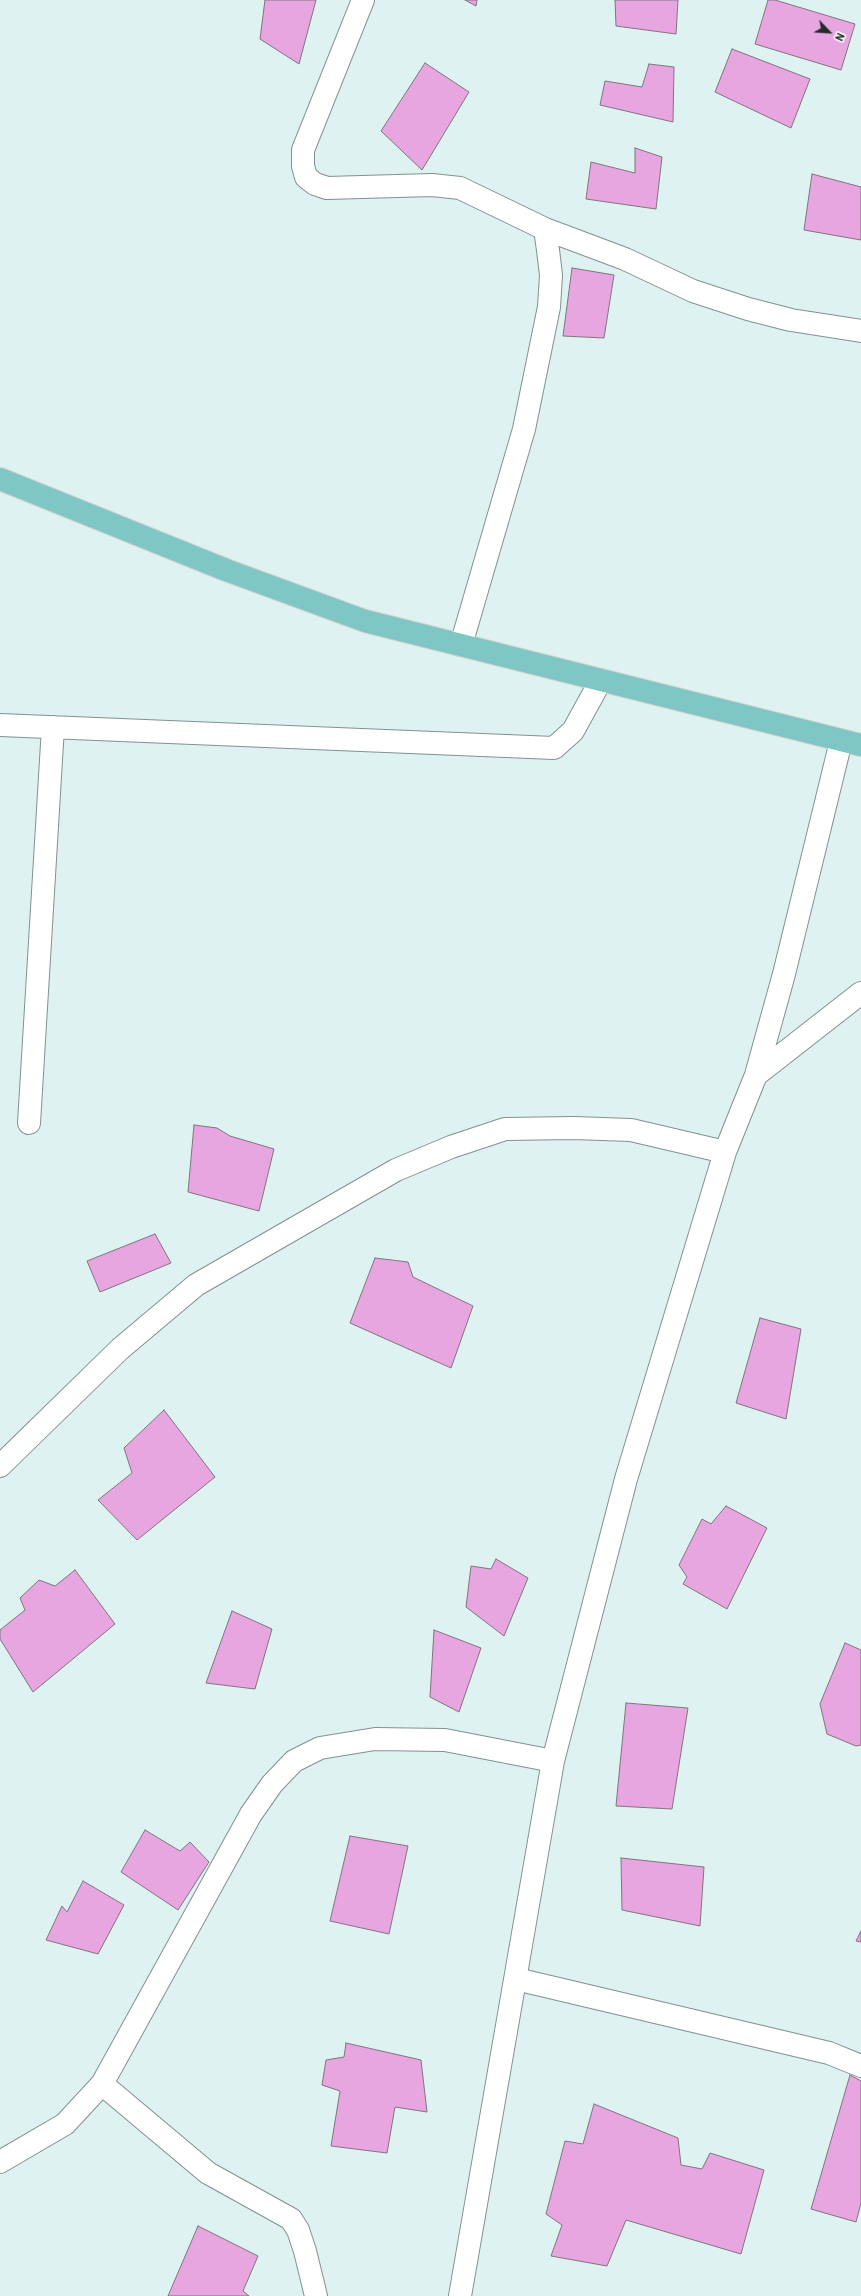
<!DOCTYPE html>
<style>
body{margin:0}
#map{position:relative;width:861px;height:2296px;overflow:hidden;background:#def2f1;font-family:Barlow,sans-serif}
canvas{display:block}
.north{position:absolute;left:809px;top:12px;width:40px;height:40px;-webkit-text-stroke:3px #fff;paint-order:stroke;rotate:115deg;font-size:11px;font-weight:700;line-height:16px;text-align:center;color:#242c2b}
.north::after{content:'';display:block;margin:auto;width:14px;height:18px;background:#242c2b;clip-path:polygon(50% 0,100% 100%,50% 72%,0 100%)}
</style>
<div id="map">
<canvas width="861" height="2296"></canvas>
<div class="north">N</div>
</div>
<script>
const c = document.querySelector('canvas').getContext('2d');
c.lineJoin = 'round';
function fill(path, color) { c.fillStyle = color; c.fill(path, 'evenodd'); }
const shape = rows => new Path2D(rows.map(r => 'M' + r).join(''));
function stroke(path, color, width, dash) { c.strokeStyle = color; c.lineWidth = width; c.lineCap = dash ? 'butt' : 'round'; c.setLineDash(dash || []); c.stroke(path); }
const building = shape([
 [265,0,316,0,299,64,260,39,265,0],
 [465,0,477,0,476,6,465,0],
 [615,0,678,0,676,34,616,26,615,0],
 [768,0,775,0,855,24,841,70,755,44,768,0],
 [732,49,810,79,791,128,715,92,732,49],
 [425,63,469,92,422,170,381,131,425,63],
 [649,64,674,67,673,122,600,105,605,81,642,87,649,64],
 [635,148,662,157,656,209,586,199,591,162,635,173,635,148],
 [812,174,861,187,861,240,804,230,812,174],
 [572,268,614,275,604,338,563,336,572,268],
 [194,1125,217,1128,230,1136,274,1149,259,1211,188,1192,194,1125],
 [155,1234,171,1263,100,1292,87,1261,155,1234],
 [375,1258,408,1262,413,1277,473,1306,451,1368,350,1323,375,1258],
 [760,1318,801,1329,786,1419,736,1403,760,1318],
 [164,1410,215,1477,137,1540,98,1500,132,1473,124,1448,164,1410],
 [726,1506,767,1528,727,1609,683,1584,687,1577,679,1565,702,1519,711,1524,726,1506],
 [496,1559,528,1578,504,1636,466,1607,471,1566,491,1569,496,1559],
 [75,1570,115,1624,33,1692,0,1639,0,1630,25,1610,20,1598,39,1580,55,1586,75,1570],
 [232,1611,272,1629,255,1689,206,1683,232,1611],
 [434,1630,481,1648,459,1712,430,1697,434,1630],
 [845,1643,861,1650,861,1745,856,1746,827,1734,820,1704,845,1643],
 [626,1703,688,1708,672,1809,616,1806,626,1703],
 [145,1830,180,1851,190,1842,209,1862,178,1910,121,1872,145,1830],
 [350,1836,408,1846,389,1934,330,1921,350,1836],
 [621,1858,704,1867,700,1926,622,1910,621,1858],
 [83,1881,124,1905,98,1954,46,1940,62,1906,67,1912,83,1881],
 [861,1931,861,1942,856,1941,861,1931],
 [346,2043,421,2060,427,2112,395,2107,387,2153,331,2146,340,2091,322,2085,326,2060,344,2057,346,2043],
 [850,2075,861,2081,861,2203,856,2222,811,2209,850,2075],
 [594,2104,678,2138,681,2165,702,2169,710,2153,764,2170,741,2254,626,2220,607,2266,551,2256,562,2225,546,2214,565,2141,583,2144,594,2104],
 [198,2226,258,2256,243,2291,249,2296,168,2296,198,2226]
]);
const minor = shape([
 [363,0,303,150,303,166,306,177,315,184,327,188,432,185,460,188,545,229,548,250,551,275,549,307,524,429,461,645],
 [545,229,625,259,693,291,748,309,791,320,861,331],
 [0,725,554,748,573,731,601,680],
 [756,1075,861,993],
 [29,1123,53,727],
 [0,1466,120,1349,196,1285,396,1170,451,1147,505,1129,574,1128,631,1130,725,1152],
 [516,1979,829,2053,861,2066],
 [102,2084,208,2173,291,2219,298,2230,305,2251,316,2296],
 [0,2162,65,2124,102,2084,251,1814,272,1784,294,1761,320,1748,375,1739,445,1740,553,1761],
 [460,2296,553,1761,626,1479,725,1152,756,1075,784,974,841,741]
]);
const primary = shape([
 [0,479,226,570,365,621,861,745]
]);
fill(building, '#e7a6df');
stroke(building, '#80747e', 1);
stroke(minor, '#809291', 24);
stroke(primary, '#cfd1d0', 24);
stroke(minor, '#fff', 22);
stroke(primary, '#7fc7c4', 22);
</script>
